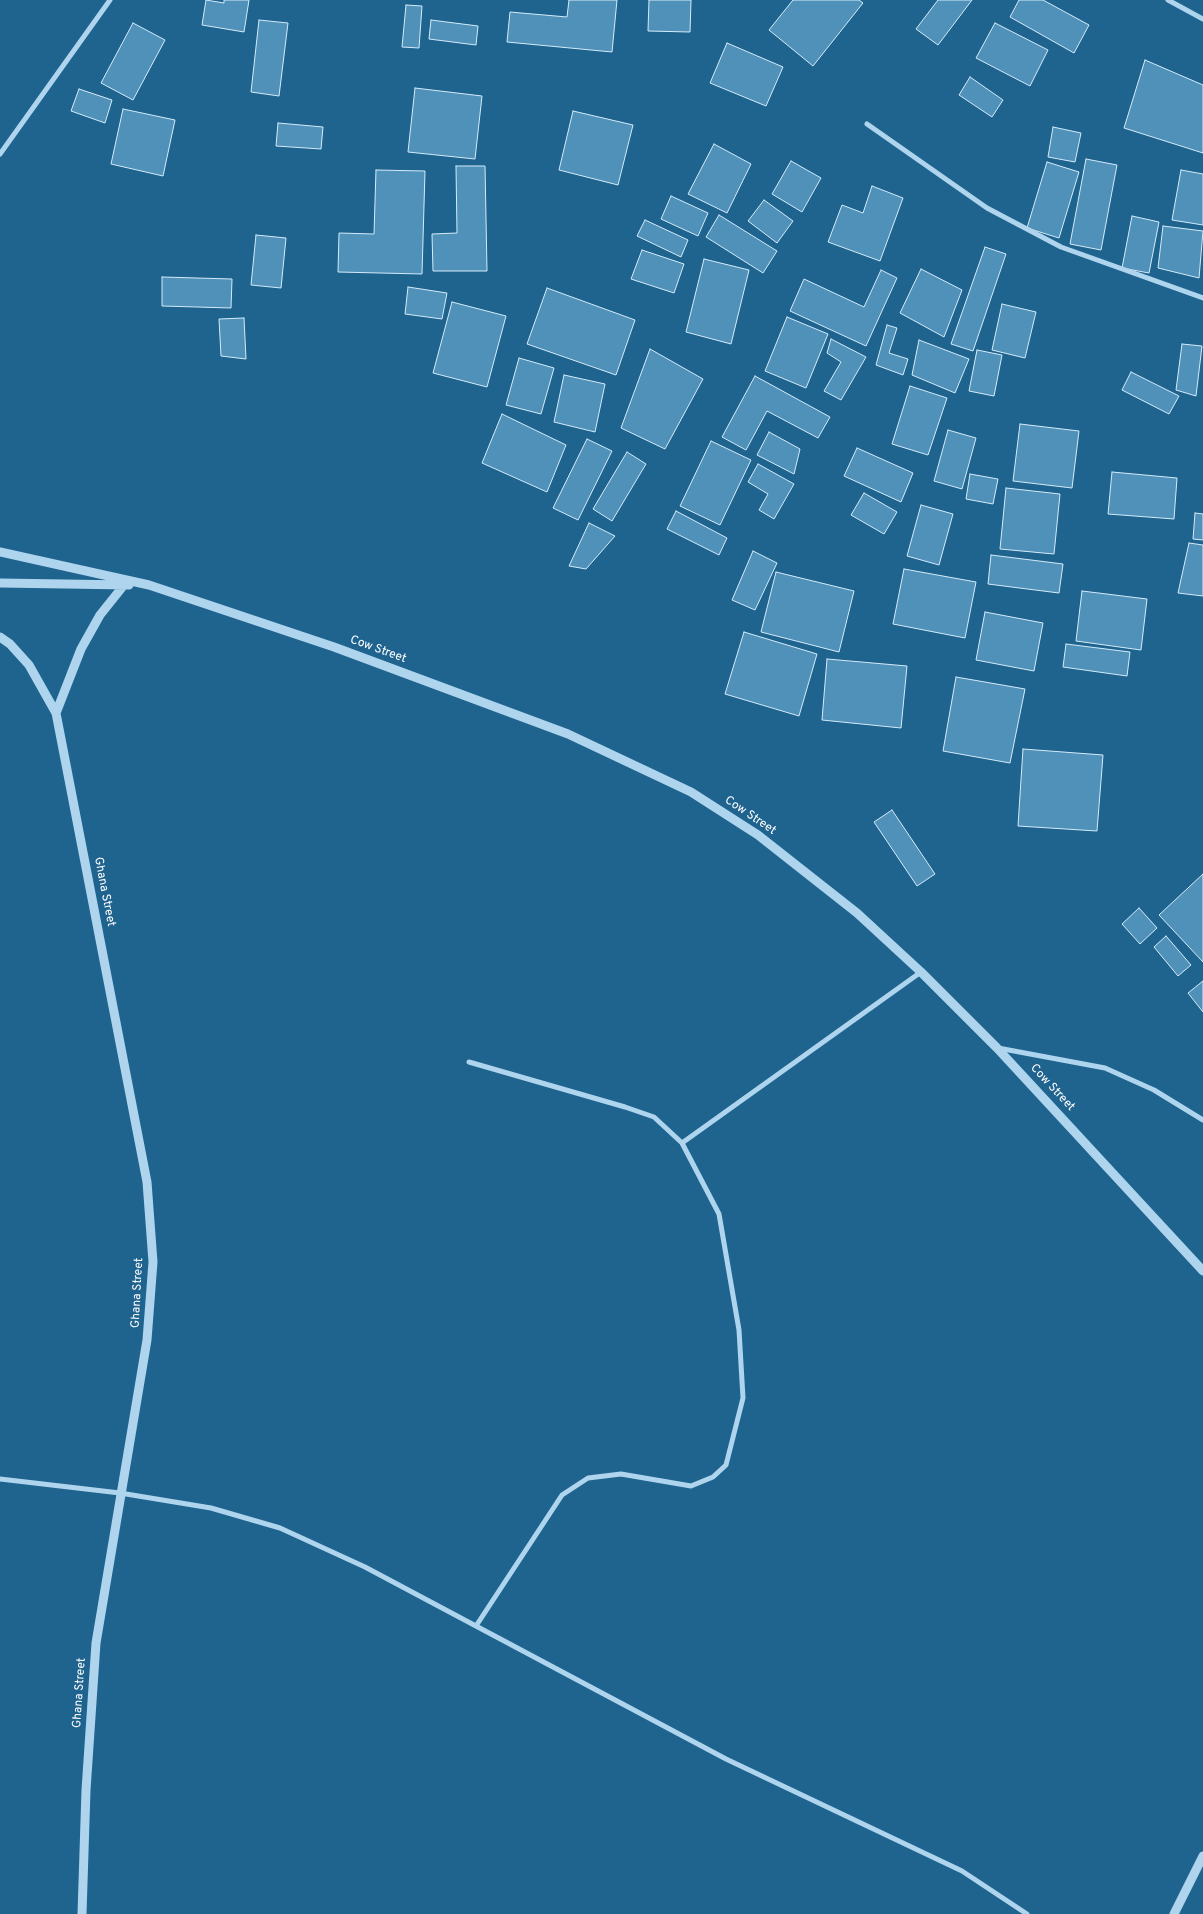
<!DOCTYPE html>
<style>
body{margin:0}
canvas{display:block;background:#1f638f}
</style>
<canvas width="1203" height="1914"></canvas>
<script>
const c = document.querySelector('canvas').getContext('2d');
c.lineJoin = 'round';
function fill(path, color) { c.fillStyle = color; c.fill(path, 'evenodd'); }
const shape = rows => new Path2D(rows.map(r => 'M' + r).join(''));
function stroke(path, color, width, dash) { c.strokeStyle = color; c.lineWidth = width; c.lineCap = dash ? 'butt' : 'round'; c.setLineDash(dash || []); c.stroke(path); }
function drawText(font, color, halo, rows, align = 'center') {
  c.font = font + ' Overpass,sans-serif'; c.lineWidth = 4; c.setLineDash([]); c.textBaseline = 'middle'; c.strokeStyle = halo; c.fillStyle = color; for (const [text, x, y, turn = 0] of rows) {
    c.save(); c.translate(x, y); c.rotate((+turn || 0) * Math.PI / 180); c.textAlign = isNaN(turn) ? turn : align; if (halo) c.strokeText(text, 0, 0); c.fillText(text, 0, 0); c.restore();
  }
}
const building = shape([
 [206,0,224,3,224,0,249,0,244,32,202,25,206,0],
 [569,0,617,0,612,52,507,42,510,12,567,17,569,0],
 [649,0,691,0,690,32,648,31,649,0],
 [793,0,859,0,863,3,813,66,769,30,793,0],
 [938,0,972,0,938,45,916,29,938,0],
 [1019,0,1043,0,1089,25,1074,53,1010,17,1019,0],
 [406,5,422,6,419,48,402,47,406,5],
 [259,20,288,23,279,96,251,92,259,20],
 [431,20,478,26,476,45,429,39,431,20],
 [133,23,165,40,133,100,101,83,133,23],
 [995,23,1048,50,1030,86,976,58,995,23],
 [727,43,783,67,766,106,710,83,727,43],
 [1145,60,1203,85,1203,153,1124,128,1145,60],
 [970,77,1003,100,992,117,959,95,970,77],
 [415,88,482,96,475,159,408,152,415,88],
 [79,89,112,100,105,123,71,111,79,89],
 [123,109,175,120,163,176,111,164,123,109],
 [573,111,633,125,618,185,559,170,573,111],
 [278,123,323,127,321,149,276,146,278,123],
 [1053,127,1081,133,1075,162,1048,157,1053,127],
 [714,144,751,164,727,213,688,194,714,144],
 [1086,159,1117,165,1101,250,1070,244,1086,159],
 [791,161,821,178,802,212,772,194,791,161],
 [1047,162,1079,172,1059,238,1027,228,1047,162],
 [456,166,485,166,487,271,433,271,432,234,457,233,456,166],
 [376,170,425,171,422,274,338,272,339,233,374,234,376,170],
 [1181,170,1203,174,1203,225,1172,220,1181,170],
 [872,186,903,198,880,261,828,242,842,205,863,213,872,186],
 [671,196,708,213,698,236,661,219,671,196],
 [764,200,793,221,777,243,748,221,764,200],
 [719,215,777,251,763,273,706,237,719,215],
 [1132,216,1159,222,1149,273,1122,268,1132,216],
 [645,220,688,240,681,257,637,236,645,220],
 [1163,226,1203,231,1199,278,1158,268,1163,226],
 [256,235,286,238,281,288,251,285,256,235],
 [985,247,1006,254,973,351,951,344,985,247],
 [642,250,684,264,674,293,631,279,642,250],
 [704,259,749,270,731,344,686,332,704,259],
 [921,269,962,290,944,337,900,313,921,269],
 [881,270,897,278,866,346,790,311,804,279,864,307,881,270],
 [162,277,232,279,231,308,162,306,162,277],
 [408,287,447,293,442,319,405,314,408,287],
 [547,288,635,320,616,375,527,344,547,288],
 [452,302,506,316,487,387,433,373,452,302],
 [1002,304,1036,312,1025,358,992,350,1002,304],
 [787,317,828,334,806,388,765,371,787,317],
 [244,318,246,359,221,356,219,319,244,318],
 [887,325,897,328,889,353,908,359,903,375,876,365,887,325],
 [831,339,866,357,841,400,824,391,841,362,827,353,831,339],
 [919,340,969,359,955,393,912,375,919,340],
 [1182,344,1202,346,1196,396,1176,390,1182,344],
 [650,349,703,379,665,449,621,428,650,349],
 [977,350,1002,355,994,396,969,391,977,350],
 [519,358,554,368,541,414,506,405,519,358],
 [1131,372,1179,396,1169,414,1122,390,1131,372],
 [564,375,605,384,595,432,554,422,564,375],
 [755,376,830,417,818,438,767,411,746,450,722,437,755,376],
 [910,386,947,398,928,455,892,444,910,386],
 [502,414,566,445,547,492,482,463,502,414],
 [1020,424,1079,431,1072,488,1013,481,1020,424],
 [948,430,976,438,962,489,934,481,948,430],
 [769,432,800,449,794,474,757,455,769,432],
 [587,439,612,451,578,520,553,508,587,439],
 [711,441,751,460,720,525,680,506,711,441],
 [857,448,913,473,901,502,844,476,857,448],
 [627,452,646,464,612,521,593,509,627,452],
 [758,464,794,484,774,519,759,510,768,494,748,482,758,464],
 [1112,472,1177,478,1174,519,1108,514,1112,472],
 [970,474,998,479,993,504,966,499,970,474],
 [1006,488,1060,494,1054,554,1000,549,1006,488],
 [864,493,897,512,884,534,851,515,864,493],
 [921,505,953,514,939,565,907,556,921,505],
 [676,511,727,538,719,555,667,529,676,511],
 [1195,513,1203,514,1203,540,1193,539,1195,513],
 [589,523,615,536,586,569,569,566,589,523],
 [1189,543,1203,545,1203,596,1178,593,1189,543],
 [753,551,777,563,755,610,732,600,753,551],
 [991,555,1063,564,1059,593,988,584,991,555],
 [904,569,976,582,965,638,893,624,904,569],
 [776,572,854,591,839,652,761,632,776,572],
 [1082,591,1147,599,1141,650,1076,641,1082,591],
 [985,612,1043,623,1034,671,976,660,985,612],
 [744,632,817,654,799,716,725,694,744,632],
 [1066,644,1130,652,1127,676,1063,667,1066,644],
 [827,659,907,666,901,728,822,720,827,659],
 [956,677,1025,689,1010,763,943,751,956,677],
 [1023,749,1103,755,1097,831,1018,826,1023,749],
 [892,810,935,874,917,886,874,822,892,810],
 [1203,874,1203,962,1159,915,1203,874],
 [1139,908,1157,928,1140,944,1122,924,1139,908],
 [1166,936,1191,965,1178,976,1154,947,1166,936],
 [1203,981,1203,1012,1188,993,1203,981]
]);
const minor = shape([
 [1168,0,1203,19],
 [867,124,987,208,1061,247,1203,298],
 [0,154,110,0],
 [998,1048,1105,1068,1154,1090,1203,1120],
 [469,1062,625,1107,654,1117,682,1143,719,1214,739,1330,743,1398,726,1465,713,1477,691,1486,621,1474,588,1478,562,1495,476,1626],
 [682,1143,921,972],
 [0,1479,120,1493,211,1508,280,1528,365,1567,726,1759,962,1871,1027,1914]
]);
const tertiary = shape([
 [0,552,149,585,334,647,568,734,691,792,758,835,857,913,921,972,997,1048,1203,1271],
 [0,583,129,585],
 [0,637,10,644,29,665,56,713,147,1182,153,1262,147,1340,96,1643,86,1790,82,1914],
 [56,713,81,649,100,615,124,585],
 [1174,1914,1203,1856]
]);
const streetNames = [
 ["Cow Street",378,650,20],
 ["Cow Street",750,816,34],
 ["Ghana Street",104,892,79],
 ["Cow Street",1052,1088,47],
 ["Ghana Street",138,1293,-87],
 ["Ghana Street",80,1693,-86]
];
fill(building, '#5091b9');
stroke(building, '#d4ebf9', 1);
stroke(minor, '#aed5ed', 5);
stroke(tertiary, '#aed5ed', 9);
drawText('12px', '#fff', '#1f638f', streetNames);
</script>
